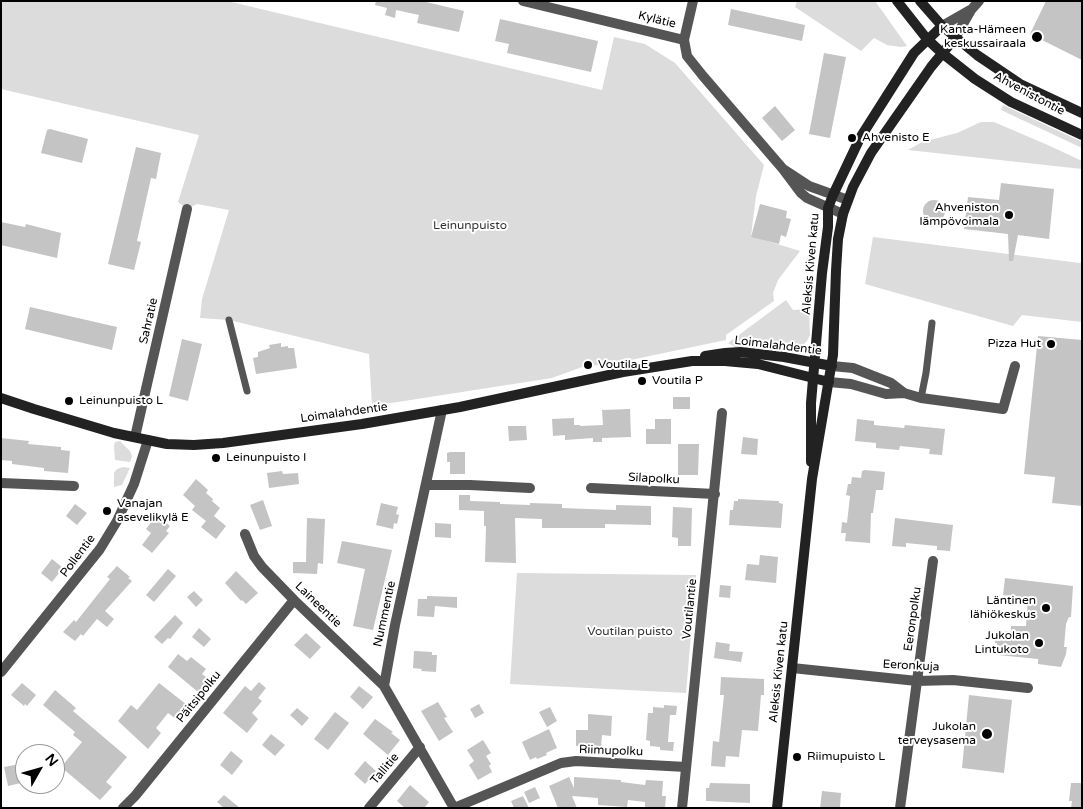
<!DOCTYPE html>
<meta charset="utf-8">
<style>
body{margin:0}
#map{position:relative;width:1083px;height:809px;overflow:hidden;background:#fff;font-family:"Varela Round",sans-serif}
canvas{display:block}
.frame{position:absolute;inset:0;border:2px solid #000;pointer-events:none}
.north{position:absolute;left:15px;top:744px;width:50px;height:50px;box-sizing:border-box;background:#fff;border:1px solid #999;border-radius:50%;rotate:52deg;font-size:14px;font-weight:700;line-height:20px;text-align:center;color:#000}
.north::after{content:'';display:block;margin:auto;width:18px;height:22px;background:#000;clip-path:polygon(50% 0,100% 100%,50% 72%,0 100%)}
</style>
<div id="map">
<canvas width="1083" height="809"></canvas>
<div class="frame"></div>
<div class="north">N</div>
</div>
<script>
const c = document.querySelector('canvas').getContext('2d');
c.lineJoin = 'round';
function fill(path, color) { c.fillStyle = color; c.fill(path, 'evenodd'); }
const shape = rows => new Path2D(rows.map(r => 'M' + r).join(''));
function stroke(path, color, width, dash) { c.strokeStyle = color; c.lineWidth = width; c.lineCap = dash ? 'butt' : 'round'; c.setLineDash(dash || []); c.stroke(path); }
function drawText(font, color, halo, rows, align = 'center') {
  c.font = font + ' "Varela Round",sans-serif'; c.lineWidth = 4; c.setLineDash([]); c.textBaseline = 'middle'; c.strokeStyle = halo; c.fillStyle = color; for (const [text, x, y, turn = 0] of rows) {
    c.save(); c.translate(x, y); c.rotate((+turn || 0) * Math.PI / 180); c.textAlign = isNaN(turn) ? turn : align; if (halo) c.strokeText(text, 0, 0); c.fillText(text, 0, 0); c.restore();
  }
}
const green = shape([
 [1,1,227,1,602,90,614,37,645,44,675,63,764,165,756,196,751,236,800,251,778,280,773,293,774,301,726,335,726,340,621,362,582,367,552,378,372,406,369,354,229,320,200,318,202,299,229,210,197,204,187,209,178,202,199,135,1,89],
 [797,1,875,1,907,46,901,47,887,45,874,38,861,51,795,7],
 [1003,105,1082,142,1082,148,1001,110],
 [981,122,994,122,1050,146,1082,161,1082,169,908,150,922,142,957,133],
 [873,237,1080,263,1082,261,1082,322,1022,315,1013,326,865,284],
 [786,300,793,310,809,309,810,335,807,341,800,348,790,351,778,352,735,347,728,343],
 [120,441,130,451,132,456,130,462,115,460,114,446,115,442],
 [123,467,130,468,122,485,114,487,114,473,117,469],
 [517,573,696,575,686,693,510,684]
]);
const building = shape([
 [376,1,422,1,464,11,459,32,417,23,419,15,396,10,395,18,385,15,387,8,375,5],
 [1046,1,1082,1,1082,60,1030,34],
 [731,9,805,25,802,41,728,25],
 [500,19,598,41,591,72,507,53,509,44,495,41],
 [824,53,846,57,830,138,809,134],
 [775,106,795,130,782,141,762,118],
 [50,129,88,139,82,163,41,153,47,130],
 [136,147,161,153,156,179,151,178,137,241,141,242,134,270,108,264],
 [1001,183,1054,189,1049,239,1018,235,1013,261,1009,261,1008,234,964,229,968,197,999,200],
 '923 211a11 11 0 1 1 22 0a11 11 0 1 1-22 0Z',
 [760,204,787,211,786,218,791,219,786,237,781,235,779,244,751,237],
 [1,222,25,227,26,224,61,233,57,258,1,245],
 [30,307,117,327,112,350,25,329],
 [1038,336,1082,340,1082,506,1052,503,1055,477,1024,474],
 [182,339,202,344,188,401,169,396],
 [281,343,281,347,288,346,288,348,294,348,297,368,256,374,253,358,258,357,258,352,270,348,269,345],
 [673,397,690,397,690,409,673,409],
 [630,409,631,437,602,438,602,442,593,442,593,438,565,440,565,435,553,436,552,419,574,418,574,425,580,425,580,426,603,425,602,410],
 [655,419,671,419,671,444,646,444,646,429,655,429],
 [857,419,874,421,874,425,904,428,905,425,945,429,942,455,929,454,930,449,900,446,899,450,876,448,876,443,855,441],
 [508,426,526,426,527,440,509,441],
 [743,437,758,439,757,455,741,454],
 [1,438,29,441,28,444,61,447,61,450,70,451,68,473,44,471,44,468,12,464,12,461,1,460],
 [678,444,699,444,698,475,678,475],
 [450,452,465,452,465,474,450,474,450,462,447,462,447,453],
 [865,470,885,472,883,490,876,490,873,513,871,513,870,543,845,541,846,533,841,533,842,522,847,523,850,496,846,495,848,484,851,484,852,477,861,478,862,471],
 [282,471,283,474,298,473,299,484,269,488,267,473],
 [196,479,208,490,206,493,213,499,212,501,220,508,214,516,226,526,216,539,201,527,206,521,192,510,195,506,183,495],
 [459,495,470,495,470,501,500,502,500,504,530,505,530,503,562,504,562,508,616,510,616,505,651,506,651,525,605,524,605,528,542,528,542,519,515,518,516,563,485,562,486,526,484,526,484,511,459,510],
 [738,499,779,501,779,503,783,504,781,528,729,525,730,510,733,510,734,501,738,501],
 [263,500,272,526,260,530,250,505],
 [381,503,398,507,396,514,399,515,397,524,394,523,393,529,376,525],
 [75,504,87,513,77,525,66,516],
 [673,507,692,508,691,546,678,546,678,538,672,537],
 [157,515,170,526,166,531,169,533,152,553,142,545,151,533,146,529],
 [307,518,325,519,323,564,318,563,317,574,293,573,293,562,306,562],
 [895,518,953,525,950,551,937,550,937,546,906,543,906,547,892,546],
 [435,523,451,524,451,538,435,537],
 [342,541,392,550,373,630,353,626,365,569,337,563],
 [760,555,778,557,776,583,745,580,747,564,759,565],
 [52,559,63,568,52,582,41,573],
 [117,566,130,577,128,578,132,581,105,611,114,619,107,627,97,619,83,636,81,634,75,641,63,632,74,620,76,622,110,579,107,577],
 [168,569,176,576,154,602,146,595],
 [236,571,258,593,246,604,242,600,241,601,225,583],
 [1005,578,1073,586,1071,617,1069,617,1066,624,1064,647,1067,647,1066,654,1061,667,1038,664,1038,659,998,655,997,643,995,643,995,632,1011,631,1011,626,1026,626,1028,598,1003,595],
 [720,585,731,586,730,598,719,597],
 [194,591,203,600,196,607,187,597],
 [427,596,457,597,457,608,435,606,434,617,417,616,418,599,427,599],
 [175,615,183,623,170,639,168,638,162,644,154,637],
 [199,628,211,639,204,647,192,637],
 [306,633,321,647,310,659,294,645],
 [716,642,730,644,729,651,743,652,741,662,714,658],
 [414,651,432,652,432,655,437,655,436,672,421,671,422,669,413,668],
 [178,654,187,661,191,657,206,669,202,674,209,679,198,692,168,667],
 [721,677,764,679,764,695,761,695,758,731,742,730,739,757,726,756,725,767,711,766,713,741,719,742,724,695,720,695],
 [259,682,266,688,258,698,262,701,252,713,258,719,247,733,223,713,245,686,251,691],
 [22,683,36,695,27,706,25,704,24,706,11,695],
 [159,683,187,705,176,719,168,713,156,728,161,733,148,749,118,721,131,705,137,710],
 [359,686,373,697,363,709,350,697],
 [55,690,76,708,73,711,127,757,106,782,112,787,100,800,61,767,82,742,73,735,75,732,43,705],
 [969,695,1012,700,1004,773,962,768],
 [438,702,447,717,444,718,453,732,439,741,421,711],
 [479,704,484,713,475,718,470,709],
 [664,705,677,706,676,715,670,715,668,742,674,742,673,751,660,750,660,747,650,746,650,741,646,740,648,713,653,713,653,707,664,708],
 [550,707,557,721,547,727,539,712],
 [297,708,309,718,302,726,290,715],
 [335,712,349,723,328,750,314,739],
 [588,714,612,716,611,736,602,735,601,747,576,746,576,730,588,730],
 [375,719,393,732,391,733,400,740,388,755,363,734],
 [549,729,557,748,546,753,547,755,537,759,536,757,530,760,522,742],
 [271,734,285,745,275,756,262,745],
 [483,740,491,753,486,756,491,764,489,766,492,772,478,780,469,765,474,761,467,750],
 [231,751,243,761,232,775,220,765],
 [365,761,376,771,365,784,354,774],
 [25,763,25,782,8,786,4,767],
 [569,777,574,788,574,777,621,780,621,782,645,785,646,780,663,781,662,796,666,796,665,808,645,808,645,802,628,800,627,807,598,805,598,798,572,796,577,808,558,808,549,786],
 [710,783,750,784,750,803,706,801,706,788,709,788],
 [1071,783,1082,783,1082,808,1071,808,1072,801,1069,801],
 [410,785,429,802,424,808,405,808,397,801],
 [535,787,540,798,529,803,524,792],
 [822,791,841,793,840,808,820,808],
 [224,795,240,808,224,808,217,802],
 [523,796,529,808,514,808,511,801]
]);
const lane = shape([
 [229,320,247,391],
 [921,398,926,373,932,323]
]);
const street = shape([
 [523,1,684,40],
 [693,1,684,40,687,56,703,76,783,169],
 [942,26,970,10],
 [955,38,971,10,979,1],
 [843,214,807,198,801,193,783,169,809,186,848,200],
 [832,366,853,368,891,383,904,393],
 [829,382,851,384,886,394,904,393,921,398,1003,409,1015,366],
 [442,410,395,625,384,686,454,808],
 [135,437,187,209],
 [1,483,74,486],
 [427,485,470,485,530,488],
 [591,488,715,494],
 [245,534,254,556,262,567,294,600,384,686],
 [792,668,917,681,953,680,1028,688],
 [1,672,100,549,117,521,134,484,148,440],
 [123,808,135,796,294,600],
 [369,808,420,747],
 [454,808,561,763,576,761,686,767],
 [682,808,722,413],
 [900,808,933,561]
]);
const secondary = shape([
 [897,1,927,39,942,53,975,79,1011,102,1082,135],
 [920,1,942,26,977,55,1020,84,1082,113],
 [705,356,725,353,740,352,784,357,832,366],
 [1,398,34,409,114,433,167,444,194,445,223,443,362,424,460,407,623,372,692,361,725,361,758,364,829,382],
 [811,462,811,403,822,273,828,227,828,208,833,195,860,138,914,53,942,26],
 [777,808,812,479,833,355,836,271,838,239,843,214,853,187,871,153,931,67,955,38]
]);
const markers = [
 [1037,37,6,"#000"],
 [852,138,5,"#000"],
 [1009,215,5,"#000"],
 [1051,344,5,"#000"],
 [588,365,5,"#000"],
 [642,381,5,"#000"],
 [69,401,5,"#000"],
 [216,458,5,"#000"],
 [107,511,5,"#000"],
 [1046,608,5,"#000"],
 [1039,643,5,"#000"],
 [987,734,6,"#000"],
 [797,757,5,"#000"]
];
const streetNames = [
 ["Kylätie",657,20,14],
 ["Ahvenistontie",1029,94,28],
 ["Aleksis Kiven katu",811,264,-85],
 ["Sahratie",149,321,-77],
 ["Loimalahdentie",778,346,7],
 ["Loimalahdentie",344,413,-8],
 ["Silapolku",654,479,3],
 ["Pollentie",78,556,-53],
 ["Laineentie",318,605,44],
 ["Voutilantie",690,609,-84],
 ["Nummentie",385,614,-78],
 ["Eeronpolku",913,619,-82],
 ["Eeronkuja",911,666,3],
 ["Aleksis Kiven katu",779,672,-84],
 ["Päitsipolku",199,697,-51],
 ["Riimupolku",611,751,2],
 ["Tallitie",385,769,-50]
];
const poiNames = [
 ["Kanta-Hämeen",1026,30,"right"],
 ["keskussairaala",1026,44,"right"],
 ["Ahvenisto E",862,138],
 ["Ahveniston",999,208,"right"],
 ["lämpövoimala",999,222,"right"],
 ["Pizza Hut",1041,344,"right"],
 ["Voutila E",598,365],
 ["Voutila P",652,381],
 ["Leinunpuisto L",79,401],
 ["Leinunpuisto I",226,458],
 ["Vanajan",117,504],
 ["asevelikylä E",117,518],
 ["Läntinen",1036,601,"right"],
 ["lähiökeskus",1036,615,"right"],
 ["Jukolan",1029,636,"right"],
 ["Lintukoto",1029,650,"right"],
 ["Jukolan",976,727,"right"],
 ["terveysasema",976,741,"right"],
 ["Riimupuisto L",807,757]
];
const parkNames = [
 ["Leinunpuisto",470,226],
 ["Voutilan puisto",630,632]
];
fill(green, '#dcdcdc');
fill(building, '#c4c4c4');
stroke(lane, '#555', 7);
stroke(street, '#555', 10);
stroke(secondary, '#222', 10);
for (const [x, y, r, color] of markers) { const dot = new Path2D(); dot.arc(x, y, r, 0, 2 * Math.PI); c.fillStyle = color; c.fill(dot); stroke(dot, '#fff', 2); }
drawText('12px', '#000', '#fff', streetNames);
drawText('12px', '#000', '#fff', poiNames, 'left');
drawText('12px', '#333', '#fff', parkNames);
</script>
